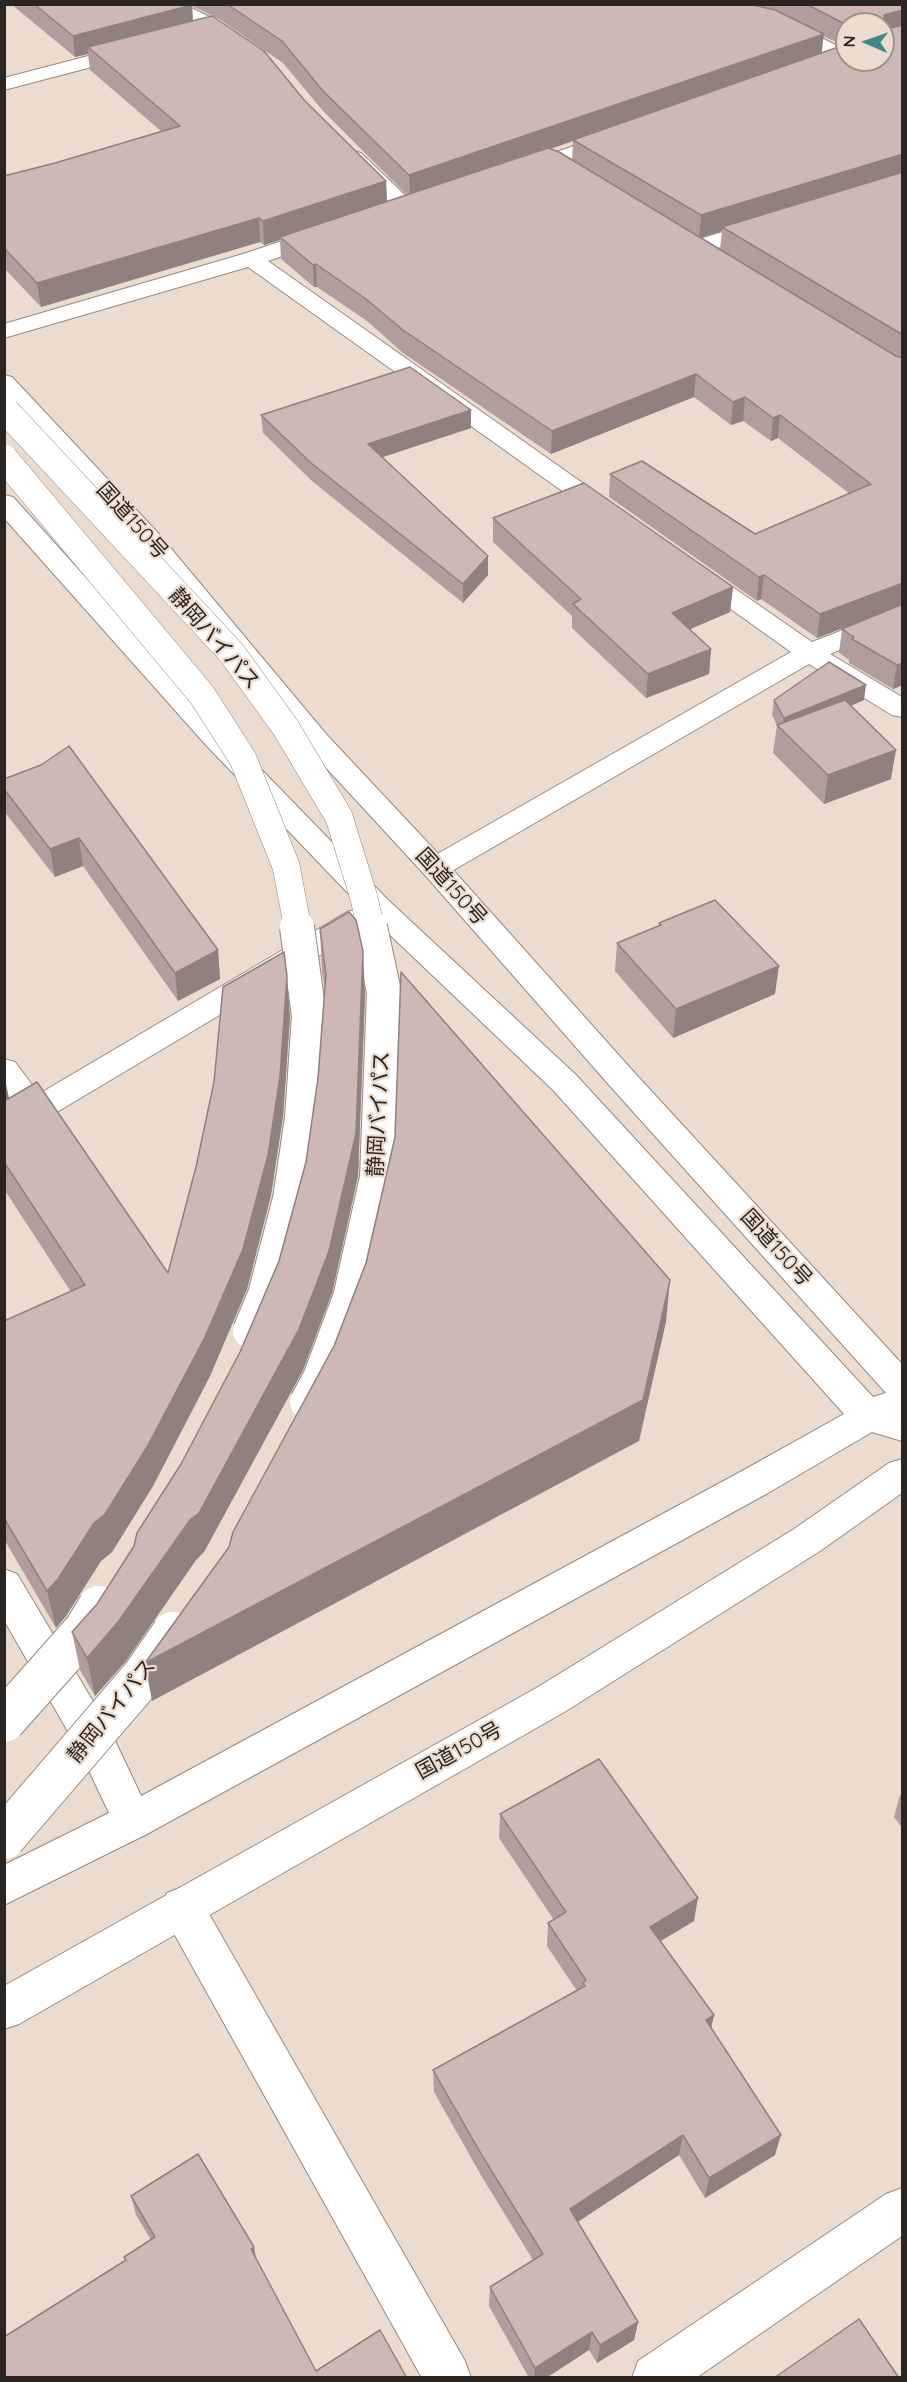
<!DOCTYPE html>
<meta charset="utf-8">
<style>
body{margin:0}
#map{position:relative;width:907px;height:2382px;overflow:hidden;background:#ecdccf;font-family:Quicksand,sans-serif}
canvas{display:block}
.frame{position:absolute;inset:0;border:6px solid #2a2520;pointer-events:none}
.north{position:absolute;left:835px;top:12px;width:60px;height:60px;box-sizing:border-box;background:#ecdccf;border:2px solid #9e9389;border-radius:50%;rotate:272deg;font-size:16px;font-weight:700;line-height:24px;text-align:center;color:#2a2520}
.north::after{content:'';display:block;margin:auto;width:21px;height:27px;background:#40898a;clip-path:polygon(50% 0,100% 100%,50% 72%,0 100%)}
</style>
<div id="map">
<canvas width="907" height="2382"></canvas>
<div class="frame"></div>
<div class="north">N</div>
</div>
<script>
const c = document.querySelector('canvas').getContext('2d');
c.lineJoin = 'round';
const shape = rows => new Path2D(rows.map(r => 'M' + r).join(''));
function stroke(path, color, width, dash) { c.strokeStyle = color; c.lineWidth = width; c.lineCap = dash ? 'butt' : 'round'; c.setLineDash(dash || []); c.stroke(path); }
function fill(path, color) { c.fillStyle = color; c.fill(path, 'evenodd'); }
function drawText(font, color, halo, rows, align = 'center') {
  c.font = font + ' Quicksand,"Noto Sans JP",sans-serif'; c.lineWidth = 4.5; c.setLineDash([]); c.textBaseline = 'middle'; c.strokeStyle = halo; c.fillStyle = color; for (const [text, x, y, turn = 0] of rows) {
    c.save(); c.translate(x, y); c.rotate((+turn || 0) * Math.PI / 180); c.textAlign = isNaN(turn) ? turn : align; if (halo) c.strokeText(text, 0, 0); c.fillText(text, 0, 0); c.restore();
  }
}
const minor = shape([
 [157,4,183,4,218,21,246,42,243,46,229,46,204,29,159,8,157,4],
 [707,4,731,4,743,11,787,20,847,51,847,60,852,60,844,63,837,61,774,29,730,20,707,4],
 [134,44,141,46,144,50,141,54,4,90,4,78,134,44],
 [615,132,622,134,625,138,622,142,529,174,522,176,515,174,511,170,515,166,615,132],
 [354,151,361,153,412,202,415,207,412,212,404,213,396,212,347,161,344,157,347,153,354,151],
 [765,219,773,221,776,226,773,231,698,254,690,252,687,247,690,242,765,219],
 [321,228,329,230,332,235,329,240,268,261,618,508,622,513,618,518,609,521,600,518,248,267,4,338,4,324,243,254,321,228],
 [696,565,705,568,812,642,902,607,902,624,830,654,902,697,902,717,892,715,809,664,445,875,435,878,425,875,420,868,425,861,791,652,687,578,683,573,687,568,696,565],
 [358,909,369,912,373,919,369,926,15,1137,4,1141,4,1114,14,1108,4,1094,4,1059,15,1062,39,1094,347,912,358,909],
 [4,1569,17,1574,110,1730,153,1821,147,1834,133,1840,119,1834,82,1756,4,1620,4,1569],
 [182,1887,197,1893,465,2361,471,2378,422,2378,167,1921,161,1907,167,1893,182,1887],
 [902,2188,902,2236,696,2378,632,2378,638,2361,886,2194,902,2188]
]);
const trunk = shape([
 [4,375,12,377,158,533,326,734,445,861,632,1070,902,1364,902,1401,901,1401,902,1441,872,1432,768,1493,147,1834,4,1905,4,1865,119,1808,742,1471,844,1414,553,1090,368,914,205,744,4,518,4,495,13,497,225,732,388,900,575,1074,873,1397,886,1393,610,1086,425,875,306,746,140,543,4,397,4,375],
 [902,1459,902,1493,820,1551,566,1711,19,2024,4,2029,4,1986,538,1687,794,1529,889,1463,902,1459]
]);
const trunkBridgeFar3 = shape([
 [4,409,8,413]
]);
const trunkBridgeFar2 = shape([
 [6,411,231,652,286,728,339,817,364,898,371,929],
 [4,458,202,695,243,759,286,866,298,929]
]);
const trunkBridgeFar1 = shape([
 [250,1331,265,1295,290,1199,302,1118,309,1016,297,927],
 [307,1402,320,1378,350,1298,377,1178,384,992,370,927]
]);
const trunkBridge = shape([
 [4,1721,85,1630,99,1607],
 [4,1838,144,1675,173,1633]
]);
const wall = shape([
 [11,4,903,4,903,685,893,689,849,663,849,660,839,653,842,629,868,618,817,638,761,599,757,601,609,497,610,474,755,534,850,494,778,438,771,441,743,421,731,425,694,397,551,454,403,353,367,321,317,287,314,287,281,259,280,240,264,245,260,242,41,307,4,268,4,176,55,163,162,132,90,70,88,54,75,57],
 [192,6,219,19,283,63,324,112,407,195,387,201,386,181,305,101,193,21],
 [847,24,883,24,847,60],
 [823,36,843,45,822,53],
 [573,141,572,160,550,149],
 [722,231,720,250,700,237],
 [261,415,471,428,382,457,488,556,488,575,463,603,312,481,263,433],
 [493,518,733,587,730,612,689,629,711,649,709,674,646,698,572,628,572,616,493,542],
 [774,700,864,700,851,706,891,779,824,804,773,753,777,725,772,715],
 [4,779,218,950,220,979,178,1001,83,866,55,877,4,811],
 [659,923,775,994,673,1038,615,971,617,943,659,926],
 [320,929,365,994,358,1176,332,1293,303,1370,204,1552,196,1560,126,1661,95,1696,80,1670,72,1632,97,1604,134,1546,181,1464,240,1352,279,1261,306,1162,318,1078,325,990,322,972],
 [290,1017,283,1116,271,1195,247,1289,210,1376,153,1486,112,1552,101,1561,66,1616,56,1628,4,1539,4,1321,71,1292,4,1189,4,1076,9,1098,168,1273],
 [903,1794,903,1829,894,1817,900,1795],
 [500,1814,694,1921,661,1941,714,2015,711,2028,775,2155,705,2198,679,2155,578,2222,638,2322,634,2340,597,2363,589,2350,546,2378,529,2378,489,2306,490,2287,533,2260,482,2177,434,2092,433,2070,577,1991,547,1946,548,1923,554,1920,499,1838],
 [131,2196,254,2247,256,2258,316,2371,4,2378,125,2260,124,2257,151,2240,136,2215]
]);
const shadedWall = shape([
 [192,5,193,26,88,47,88,54,75,57,73,36],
 [903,10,903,30,883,36,884,15],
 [824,34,821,56,573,140,573,141,410,197,409,175],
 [903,154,901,176,722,227,722,231,699,238,701,215],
 [386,181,387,205,280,237,280,240,264,245,263,221],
 [259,218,260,242,41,307,37,283],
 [316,264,317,287,314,287,313,265],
 [696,374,694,397,551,454,552,431],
 [745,397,743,421,731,425,733,402],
 [471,410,471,428,368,462,368,444],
 [780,415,778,438,771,441,773,418],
 [488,556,488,575,463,603,463,584],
 [764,575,761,599,757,601,759,577],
 [903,583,903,605,817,638,820,614],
 [733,587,730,612,670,638,672,613],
 [711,649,709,674,646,698,648,674],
 [903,663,903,685,893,689,897,665],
 [866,685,864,700,784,733,782,731,784,718],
 [896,750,891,779,824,804,828,775],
 [79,838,83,866,55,877,50,849],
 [218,950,220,979,178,1001,175,973],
 [363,951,365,994,358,1176,332,1293,303,1370,204,1552,196,1560,126,1661,95,1696,87,1658,299,1329],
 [779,966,775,994,673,1038,676,1009],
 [287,976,290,1017,283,1116,271,1195,247,1289,210,1376,153,1486,112,1552,101,1561,66,1616,56,1628,47,1591],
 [4,1076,11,1107,4,1112],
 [670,1280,666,1322,639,1441,152,1701,145,1663],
 [698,1898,694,1921,647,1949,650,1927],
 [714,2015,709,2037,706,2020],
 [683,2135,679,2155,568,2228,570,2209],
 [781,2135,775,2155,705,2198,709,2178],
 [254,2247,257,2265,251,2249],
 [638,2322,634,2340,597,2363,600,2345],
 [592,2332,589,2350,546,2378,534,2378,535,2368]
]);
const building = shape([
 [34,4,190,4,192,5,73,36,34,4],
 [227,4,749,4,775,10,824,34,409,175,323,91,282,41,227,4],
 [806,4,903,4,903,10,884,15,884,30,903,25,903,154,701,215,573,140,847,44,847,60,883,60,883,24,847,24,847,25,806,4],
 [212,16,264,51,305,101,386,181,263,221,259,218,37,283,4,248,4,176,55,163,180,126,88,47,212,16],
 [548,148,559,152,896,356,903,358,903,583,820,614,764,575,759,577,610,474,642,461,755,534,871,484,780,415,773,418,745,397,733,402,696,374,552,431,403,330,366,299,316,264,313,265,280,237,548,148],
 [903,172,903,335,722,227,903,172],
 [410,367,471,410,368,444,488,556,463,584,311,463,261,415,410,367],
 [584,483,733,587,672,613,711,649,648,674,573,604,581,599,493,518,584,483],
 [903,604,903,663,897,665,852,639,854,637,842,629,903,604],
 [829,662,866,685,784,718,774,700,829,662],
 [845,700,896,750,828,775,777,725,845,700],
 [69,746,218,950,175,973,79,838,50,849,4,789,4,779,41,765,69,746],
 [715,900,779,966,676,1009,617,943,661,925,659,923,715,900],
 [349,912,356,920,363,951,356,1133,329,1251,299,1329,199,1513,190,1520,118,1622,87,1658,72,1632,97,1604,134,1546,137,1533,181,1464,240,1352,279,1261,306,1162,318,1078,326,975,320,929,349,912],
 [284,952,287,976,280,1076,268,1155,243,1249,205,1337,147,1447,105,1514,94,1523,58,1579,47,1591,4,1518,4,1321,85,1285,4,1162,4,1100,8,1099,37,1082,168,1273,196,1167,214,1082,223,987,284,952],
 [401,972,670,1280,643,1400,145,1663,229,1547,233,1532,334,1346,366,1263,395,1137,401,972],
 [599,1759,698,1898,650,1927,714,2015,706,2020,781,2135,709,2178,683,2135,570,2209,638,2322,600,2345,592,2332,535,2368,490,2287,543,2254,483,2157,433,2070,585,1986,583,1983,586,1980,548,1923,566,1912,500,1814,599,1759],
 [198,2154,254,2247,251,2249,316,2371,380,2330,407,2378,4,2378,4,2337,126,2260,124,2257,155,2237,131,2196,198,2154],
 [859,2319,899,2378,774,2378,859,2319]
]);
const streetNames = [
 ["国道150号",132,521,48],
 ["静岡バイパス",214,639,49],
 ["国道150号",451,887,48],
 ["静岡バイパス",379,1114,-87],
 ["国道150号",776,1248,48],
 ["静岡バイパス",112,1711,-51],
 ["国道150号",459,1751,-29]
];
stroke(minor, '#97897d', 2);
stroke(trunk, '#97897d', 2);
fill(minor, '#fff');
fill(trunk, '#fff');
stroke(trunkBridgeFar3, '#97897d', 23, []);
stroke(trunkBridgeFar2, '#97897d', 28, []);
stroke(trunkBridgeFar1, '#97897d', 36, []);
stroke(trunkBridge, '#97897d', 44, []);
stroke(trunkBridgeFar3, '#fff', 22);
stroke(trunkBridgeFar2, '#fff', 27);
stroke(trunkBridgeFar1, '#fff', 34);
stroke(trunkBridge, '#fff', 42);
fill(wall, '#b09e9d');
fill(shadedWall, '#90817f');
fill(building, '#cdb8b6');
stroke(building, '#90817f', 1.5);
drawText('21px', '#2a2520', '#ecdccf', streetNames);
</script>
